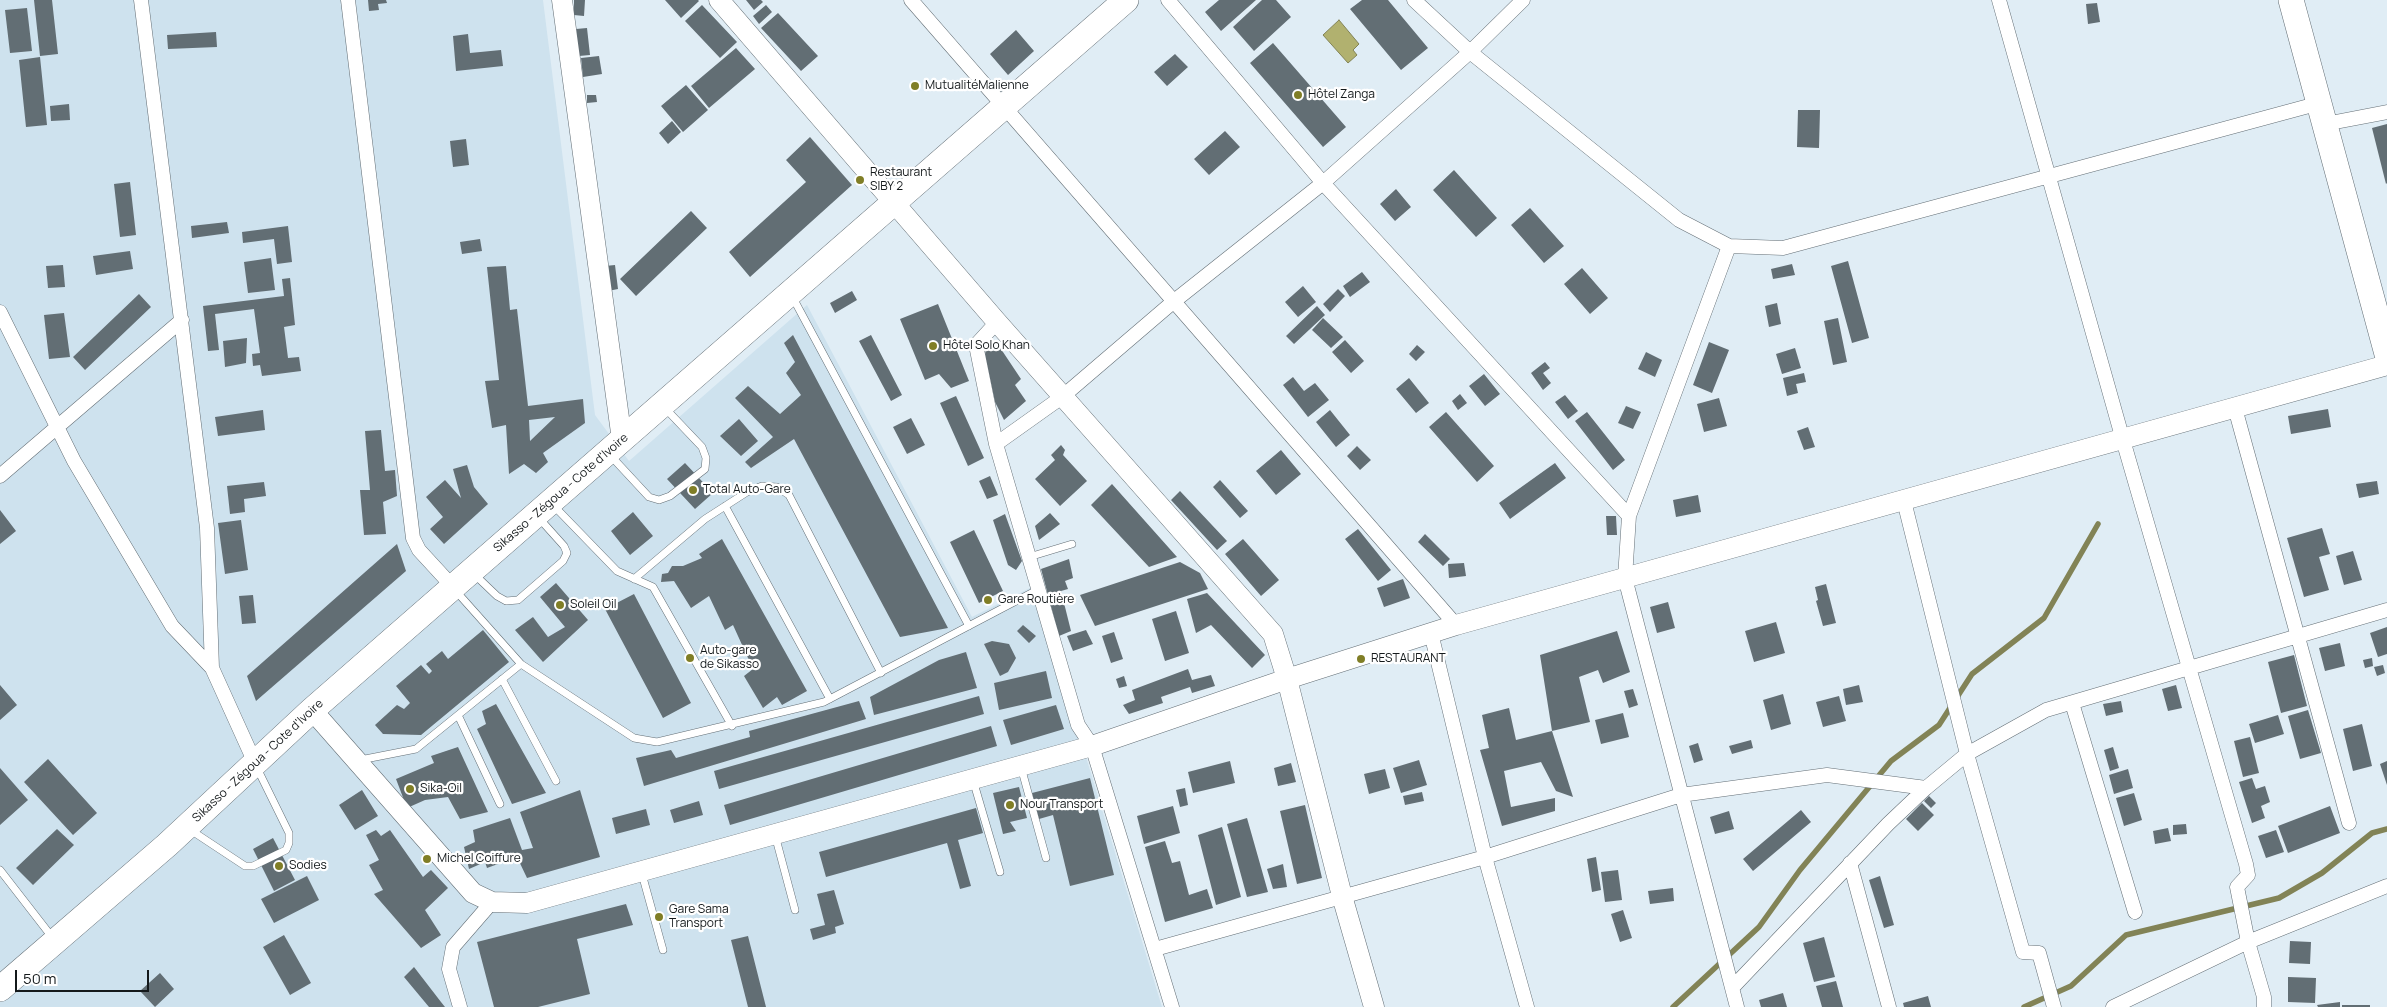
<!DOCTYPE html>
<meta charset="utf-8">
<style>
body{margin:0}
#map{position:relative;width:2387px;height:1007px;overflow:hidden;background:#e0edf5;font-family:Manrope,sans-serif}
canvas{display:block}
.scale{position:absolute;left:15px;top:970px;width:134px;height:22px;box-sizing:border-box;border:2px solid #14191b;border-top:0;padding-left:6px;font-size:15px;line-height:18px;white-space:nowrap;color:#14191b;-webkit-text-stroke:4px #fff;paint-order:stroke}
</style>
<div id="map">
<canvas width="2387" height="1007"></canvas>
<div class="scale">50 m</div>
</div>
<script>
const c = document.querySelector('canvas').getContext('2d');
c.lineJoin = 'round';
function fill(path, color) { c.fillStyle = color; c.fill(path, 'evenodd'); }
const shape = rows => new Path2D(rows.map(r => 'M' + r).join(''));
function stroke(path, color, width, dash) { c.strokeStyle = color; c.lineWidth = width; c.lineCap = dash ? 'butt' : 'round'; c.setLineDash(dash || []); c.stroke(path); }
function drawText(font, color, halo, rows, align = 'center') {
  c.font = font + ' Manrope,sans-serif'; c.lineWidth = 4.5; c.setLineDash([]); c.textBaseline = 'middle'; c.strokeStyle = halo; c.fillStyle = color; for (const [text, x, y, turn = 0] of rows) {
    c.save(); c.translate(x, y); c.rotate((+turn || 0) * Math.PI / 180); c.textAlign = isNaN(turn) ? turn : align; if (halo) c.strokeText(text, 0, 0); c.fillText(text, 0, 0); c.restore();
  }
}
const built = shape([
 [0,0,543,0,595,415,629,461,807,305,972,617,1034,586,1162,1007,0,1007]
]);
const water = shape([
 [1339,20,1359,44,1353,50,1357,55,1348,63,1323,35,1339,20]
]);
const stream = shape([
 [1673,1007,1759,927,1800,870,1891,761,1939,725,1972,674,2044,618,2098,524],
 [2024,1007,2071,986,2126,935,2279,898,2322,873,2372,833,2387,829]
]);
const building = shape([
 [34,0,52,0,58,54,40,56],
 [368,0,386,0,387,3,378,4,379,10,369,11],
 [574,0,585,0,584,16,574,15],
 [665,0,698,0,699,1,681,18],
 [746,0,761,0,763,2,754,10],
 [1219,0,1256,0,1221,31,1205,12],
 [1262,0,1276,0,1291,17,1254,51,1233,27],
 [1362,0,1388,0,1428,48,1401,70,1350,9],
 [2097,3,2100,22,2088,24,2086,4],
 [702,5,737,42,720,58,685,21],
 [766,5,772,12,759,24,753,16],
 [27,8,32,51,10,53,5,10],
 [778,13,818,56,801,71,761,28],
 [587,28,590,55,579,56,576,29],
 [1016,30,1034,51,1008,75,990,54],
 [216,32,217,47,168,49,167,35],
 [468,34,470,53,501,50,503,66,456,71,453,36],
 [1273,43,1346,127,1323,147,1250,63],
 [736,48,755,69,709,108,691,86],
 [1175,54,1188,67,1167,86,1154,72],
 [599,56,602,74,583,77,581,58],
 [40,57,47,125,26,127,19,60],
 [686,85,708,110,683,132,661,106],
 [587,95,596,95,597,102,587,103],
 [69,104,70,120,51,121,50,106],
 [1798,110,1820,110,1819,148,1797,147],
 [672,121,681,132,668,144,659,133],
 [2387,124,2387,183,2386,184,2372,128],
 [1225,131,1240,147,1209,175,1194,159],
 [810,137,852,185,750,277,729,252,806,182,786,160],
 [466,139,469,165,453,167,450,141],
 [1454,170,1497,218,1476,237,1433,190],
 [130,182,136,235,120,237,114,184],
 [1396,189,1411,207,1395,221,1380,204],
 [1530,208,1564,246,1544,263,1511,225],
 [691,211,707,228,636,296,620,279],
 [227,222,229,233,192,238,191,226],
 [288,226,292,262,277,264,274,239,243,243,242,232],
 [480,239,482,251,462,254,460,242],
 [130,251,133,269,96,275,93,256],
 [271,258,275,290,248,293,244,262],
 [1848,261,1869,338,1852,343,1831,266],
 [1792,264,1795,275,1773,279,1771,269],
 [63,265,65,287,48,288,46,266],
 [615,265,618,289,608,291,605,266],
 [506,266,510,310,517,309,528,406,583,399,585,423,543,453,548,462,536,473,524,464,509,474,506,425,492,428,485,381,499,380,487,267],
 [555,417,530,441,529,420],
 [1582,268,1608,298,1590,314,1564,284],
 [1362,272,1370,282,1350,297,1343,286],
 [290,278,295,325,284,327,288,358,299,357,301,371,262,376,260,365,253,366,252,354,260,353,254,309,215,314,219,350,208,351,203,306,284,296,282,279],
 [1303,286,1316,302,1298,317,1285,302],
 [1338,289,1345,296,1330,312,1323,304],
 [852,291,857,300,835,313,830,303],
 [139,294,151,307,85,370,73,357],
 [1777,303,1781,324,1769,327,1765,306],
 [938,304,969,381,951,388,939,374,925,380,900,319],
 [1317,306,1325,315,1294,344,1286,336],
 [64,313,70,357,49,359,44,315],
 [1323,318,1343,337,1331,348,1312,330],
 [1838,318,1847,362,1833,365,1824,321],
 [793,335,948,628,900,637,794,439,751,468,745,462,773,437,735,398,748,386,780,414,801,395,786,373,795,362,784,343],
 [871,335,902,395,891,401,859,341],
 [247,338,246,363,225,367,223,341],
 [995,340,1021,379,1015,385,1026,401,1004,420,995,402,985,355,986,348],
 [1345,340,1364,361,1351,373,1332,352],
 [1709,342,1729,350,1712,393,1693,385],
 [1417,345,1425,352,1416,361,1409,354],
 [1795,348,1801,368,1782,374,1776,354],
 [1646,352,1662,360,1655,377,1638,369],
 [1545,362,1550,368,1543,373,1551,383,1543,390,1531,373],
 [1804,373,1806,382,1796,384,1798,393,1787,396,1783,378],
 [1484,374,1500,394,1485,406,1469,386],
 [1293,377,1304,391,1315,383,1329,400,1308,417,1283,385],
 [1409,378,1429,403,1416,413,1396,389],
 [1460,394,1467,403,1458,410,1452,401],
 [1565,395,1578,411,1568,419,1555,402],
 [956,396,984,458,968,466,940,403],
 [1719,398,1727,426,1704,432,1697,404],
 [1626,406,1641,412,1633,429,1618,423],
 [2328,409,2331,427,2291,434,2288,416],
 [263,410,265,430,218,436,215,417],
 [1330,410,1350,435,1336,447,1316,422],
 [1446,412,1494,466,1477,482,1429,427],
 [1587,412,1625,460,1613,470,1575,421],
 [911,418,925,445,907,454,893,427],
 [739,419,758,441,741,456,720,436],
 [1808,427,1815,447,1804,450,1797,431],
 [381,430,385,471,395,470,397,496,383,502,386,534,364,535,360,490,370,490,365,431],
 [1061,445,1065,450,1063,455,1087,481,1060,506,1035,479,1055,460,1051,455],
 [1357,446,1371,460,1360,470,1347,456],
 [1281,450,1301,474,1276,495,1256,471],
 [685,463,713,493,695,509,667,479],
 [1555,463,1566,478,1510,519,1499,503],
 [467,465,474,487,488,504,444,544,430,529,443,517,426,497,445,480,461,498,453,469],
 [990,476,998,495,987,499,979,481],
 [1220,480,1248,511,1240,518,1213,487],
 [2377,481,2379,494,2359,498,2356,484],
 [264,482,266,496,244,499,245,512,230,514,227,486],
 [1112,484,1177,557,1149,567,1091,505],
 [1180,491,1227,541,1217,550,1171,500],
 [1698,495,1701,512,1676,517,1673,500],
 [0,510,16,531,0,544],
 [633,512,653,536,630,555,611,531],
 [1050,513,1060,524,1039,540,1035,526],
 [1005,514,1022,561,1016,570,1008,565,993,520],
 [1606,516,1616,516,1617,535,1607,535],
 [241,520,248,570,225,574,218,523],
 [2322,528,2330,554,2319,557,2329,590,2304,597,2287,538],
 [1358,529,1391,570,1378,581,1345,539],
 [974,530,1003,591,979,603,950,542],
 [1425,534,1450,559,1443,566,1418,542],
 [722,539,807,691,782,705,777,697,763,708,744,676,753,669,733,625,725,630,709,596,691,608,674,581,661,582,662,574,668,573,672,566,683,566,702,558,699,554],
 [1243,539,1279,580,1261,596,1225,554],
 [397,544,406,571,256,701,247,676],
 [2353,551,2362,580,2344,585,2336,556],
 [1069,559,1073,578,1065,581,1068,589,1061,591,1071,631,1059,636,1041,569],
 [1180,562,1200,573,1208,589,1095,626,1080,595],
 [1464,563,1466,576,1449,578,1448,564],
 [1403,579,1410,598,1384,607,1377,588],
 [556,583,588,620,543,662,515,630,533,617,548,637,565,627,540,597],
 [1826,584,1836,623,1823,626,1816,601,1818,600,1815,587],
 [1207,593,1265,655,1252,668,1211,625,1196,633,1187,599],
 [634,594,691,703,663,718,605,609],
 [253,595,256,623,242,624,239,596],
 [1668,602,1675,628,1657,633,1650,607],
 [1176,611,1189,653,1165,661,1152,619],
 [1776,622,1785,653,1754,662,1745,631],
 [1023,625,1036,636,1029,643,1017,631],
 [2387,627,2387,654,2378,657,2370,633],
 [483,630,509,662,421,735,383,734,375,725,397,705,404,709,410,703,396,686,421,665,429,674,432,671,426,664,442,651,448,659],
 [1086,630,1093,644,1073,651,1067,636],
 [1617,631,1630,672,1603,683,1598,670,1579,677,1590,722,1552,731,1540,655],
 [1114,632,1123,659,1111,663,1102,636],
 [992,641,1009,644,1016,658,1008,672,1000,676,984,644],
 [2340,643,2345,666,2325,671,2319,648],
 [966,652,977,688,874,715,870,697,939,660],
 [2294,655,2307,706,2281,713,2268,662],
 [2372,658,2373,666,2365,668,2363,660],
 [2383,665,2385,673,2377,676,2374,667],
 [1188,669,1192,680,1211,675,1215,686,1192,693,1190,687,1161,697,1163,703,1129,714,1123,705,1135,700,1132,690],
 [1046,671,1052,698,999,710,994,683],
 [1124,676,1127,686,1119,688,1116,679],
 [0,685,17,705,0,720],
 [1859,685,1863,702,1846,705,1843,689],
 [2176,685,2182,708,2168,711,2162,689],
 [1633,689,1638,705,1629,708,1624,691],
 [1783,694,1791,724,1771,730,1763,700],
 [979,696,984,714,719,789,714,771],
 [1839,696,1846,721,1823,727,1816,702],
 [859,701,866,719,644,786,636,758,671,750,676,758,750,737,749,731],
 [2121,701,2123,712,2106,716,2103,704],
 [496,704,546,793,512,804,477,729,486,724,482,711],
 [1056,705,1064,729,1011,745,1003,720],
 [1509,708,1516,740,1552,731,1573,797,1556,791,1541,762,1504,771,1511,807,1555,798,1555,811,1502,826,1480,750,1489,748,1482,715],
 [2308,710,2321,753,2300,759,2288,716],
 [1623,713,1629,737,1601,744,1595,720],
 [2278,715,2284,734,2255,743,2249,724],
 [2362,724,2372,766,2353,771,2343,729],
 [991,726,997,746,730,825,724,805],
 [2250,737,2259,773,2243,777,2234,741],
 [1751,740,1753,748,1732,754,1729,746],
 [1698,743,1703,760,1694,763,1689,746],
 [458,747,488,812,460,819,448,797,425,800,407,808,396,779,434,763,431,756],
 [2113,747,2119,768,2110,771,2104,750],
 [48,759,97,813,73,835,24,782],
 [1419,760,1427,785,1401,793,1393,768],
 [1230,761,1235,783,1193,793,1188,772],
 [2387,761,2387,785,2380,764],
 [1291,763,1296,782,1278,786,1274,768],
 [0,768,28,800,0,825],
 [1385,769,1390,788,1369,794,1364,774],
 [2128,769,2133,788,2114,794,2109,775],
 [1090,778,1114,875,1070,886,1053,815,1039,819,1032,793],
 [2252,778,2256,789,2265,786,2270,802,2261,806,2265,818,2252,823,2239,782],
 [1019,787,1027,818,1010,822,1016,831,1003,834,993,793],
 [1185,788,1188,805,1180,807,1176,790],
 [362,790,378,816,355,830,339,805],
 [580,790,600,857,527,878,517,857,487,868,485,862,469,869,464,847,475,842,473,830,510,818,522,850,533,848,520,812],
 [1422,792,1424,801,1405,805,1403,796],
 [2134,793,2142,820,2124,826,2116,798],
 [1929,796,1936,803,1931,808,1924,801],
 [699,801,703,815,674,823,670,810],
 [1922,803,1934,815,1918,831,1906,819],
 [1305,805,1322,878,1297,884,1280,811],
 [1173,806,1180,833,1144,844,1137,816],
 [2330,806,2340,833,2288,853,2278,826],
 [976,808,983,833,958,840,971,886,960,889,947,843,826,877,819,852],
 [646,809,650,825,616,834,612,818],
 [1801,810,1811,822,1753,871,1743,859],
 [1729,811,1734,829,1715,834,1710,817],
 [1247,818,1268,892,1247,897,1227,824],
 [2186,824,2187,834,2173,835,2173,825],
 [1222,827,1241,897,1216,905,1198,835],
 [2168,828,2171,841,2155,844,2153,831],
 [57,829,74,845,33,885,16,868],
 [376,830,381,836,390,830,423,877,431,870,448,888,425,910,441,935,421,948,374,894,383,890,369,865,379,860,366,835],
 [2276,830,2284,852,2266,858,2258,836],
 [273,838,295,880,274,891,253,849],
 [1165,841,1172,863,1180,861,1189,895,1207,889,1213,908,1165,922,1145,847],
 [1596,857,1601,890,1592,892,1587,859],
 [1283,864,1287,887,1273,889,1267,869],
 [1618,870,1622,900,1605,902,1601,872],
 [307,876,319,900,274,923,261,899],
 [1880,876,1894,925,1884,928,1869,880],
 [1673,888,1674,901,1650,904,1648,891],
 [834,890,844,924,835,927,836,933,813,940,810,929,825,925,817,894],
 [626,904,633,925,577,939,590,994,538,1007,494,1007,477,942],
 [1623,910,1632,938,1620,942,1611,914],
 [284,935,311,983,290,995,263,947],
 [748,936,766,1007,748,1007,731,940],
 [1824,937,1835,977,1814,982,1803,943],
 [2290,941,2311,942,2310,964,2289,963],
 [414,967,441,1002,445,1007,429,1007,404,977],
 [160,973,174,989,155,1007,140,991],
 [2288,977,2316,978,2315,1003,2288,1002],
 [1836,981,1843,1007,1822,1007,1816,986],
 [1783,993,1787,1007,1761,1007,1759,1000],
 [1928,996,1931,1007,1904,1007,1903,1003],
 [2340,1002,2340,1007,2318,1007,2317,1005],
 [2342,1005,2370,1005,2370,1007,2342,1007]
]);
const lane = shape([
 [792,296,969,626],
 [610,455,649,497,659,500,670,496,705,469,706,458,702,447,664,407],
 [554,506,617,571,653,587,732,726],
 [725,506,830,699],
 [1029,557,1072,544],
 [474,574,497,596,506,601,518,600,563,561,567,553,564,546,538,517],
 [634,579,705,519,747,492,762,486,777,487,789,495,881,673],
 [455,590,521,664,634,738,657,742,824,702,1039,589],
 [502,679,556,781],
 [458,715,500,804],
 [360,760,416,749,521,664],
 [1021,767,1046,858],
 [973,780,1000,872],
 [189,829,245,866,253,866,286,850,289,843,289,833,257,768],
 [775,835,795,910],
 [0,870,52,937],
 [642,874,663,950]
]);
const street = shape([
 [141,0,207,528,212,668,255,763],
 [348,0,413,538,419,550,453,587],
 [911,0,1456,625],
 [1168,0,1323,183,1629,516],
 [1414,0,1470,52,1679,220,1729,246,1783,248,2320,103],
 [1999,0,2123,440,2246,864,2248,875,2237,887,2248,942,2264,997,2264,1007],
 [2325,124,2387,112],
 [1729,246,1629,516,1625,578,1737,1007],
 [0,312,74,461,172,626,212,668],
 [997,322,976,345,996,444,1078,725,1092,746,1172,1007],
 [2235,408,2349,823],
 [996,444,1062,397,1173,302,1323,183,1470,52,1523,0],
 [0,476,182,320],
 [1904,501,1967,754,2023,952,2039,953,2054,1007],
 [1431,633,1485,857,1527,1007],
 [2072,703,2135,912],
 [1850,863,1889,1007],
 [1155,949,1485,857,1681,795,1827,775,1926,788],
 [1732,988,1888,824,1926,788,1967,754,2046,710,2387,610],
 [460,1007,449,969,453,947,492,902],
 [2113,1007,2248,942,2387,886]
]);
const secondary = shape([
 [562,0,622,440],
 [719,0,997,322,1273,634,1287,679,1342,896,1374,1007],
 [312,710,473,893,492,902,527,903,1092,746,1287,679,1456,625,2387,365]
]);
const highway = shape([
 [2291,0,2387,354],
 [0,989,167,845,312,710,1126,0]
]);
const markers = [
 [915,86,5,"#807e26"],
 [1298,95,5,"#807e26"],
 [860,180,5,"#807e26"],
 [933,346,5,"#807e26"],
 [693,490,5,"#807e26"],
 [988,600,5,"#807e26"],
 [560,605,5,"#807e26"],
 [690,658,5,"#807e26"],
 [1361,659,5,"#807e26"],
 [410,789,5,"#807e26"],
 [1010,805,5,"#807e26"],
 [427,859,5,"#807e26"],
 [279,866,5,"#807e26"],
 [659,917,5,"#807e26"]
];
const poiNames = [
 ["MutualitéMalienne",925,86],
 ["Hôtel Zanga",1308,95],
 ["Restaurant",870,173],
 ["SIBY 2",870,187],
 ["Hôtel Solo Khan",943,346],
 ["Total Auto-Gare",703,490],
 ["Gare Routière",998,600],
 ["Soleil Oil",570,605],
 ["Auto-gare",700,651],
 ["de Sikasso",700,665],
 ["RESTAURANT",1371,659],
 ["Sika-Oil",420,789],
 ["Nour Transport",1020,805],
 ["Michel Coiffure",437,859],
 ["Sodies",289,866],
 ["Gare Sama",669,910],
 ["Transport",669,924]
];
const streetNames = [
 ["Sikasso - Zégoua - Cote d'Ivoire",561,493,-41],
 ["Sikasso - Zégoua - Cote d'Ivoire",258,761,-43]
];
fill(built, '#cee2ee');
fill(water, '#b1b16f');
stroke(water, '#828356', 1);
stroke(stream, '#828356', 5.5);
fill(building, '#626e74');
stroke(lane, '#646f76', 8);
stroke(street, '#646f76', 15);
stroke(secondary, '#646f76', 21);
stroke(highway, '#646f76', 26);
stroke(lane, '#fff', 7);
stroke(street, '#fff', 14);
stroke(secondary, '#fff', 20);
stroke(highway, '#fff', 25);
for (const [x, y, r, color] of markers) { const dot = new Path2D(); dot.arc(x, y, r, 0, 2 * Math.PI); c.fillStyle = color; c.fill(dot); stroke(dot, '#fff', 2); }
drawText('12px', '#14191b', '#fff', poiNames, 'left');
drawText('12px', '#14191b', '#fff', streetNames);
</script>
